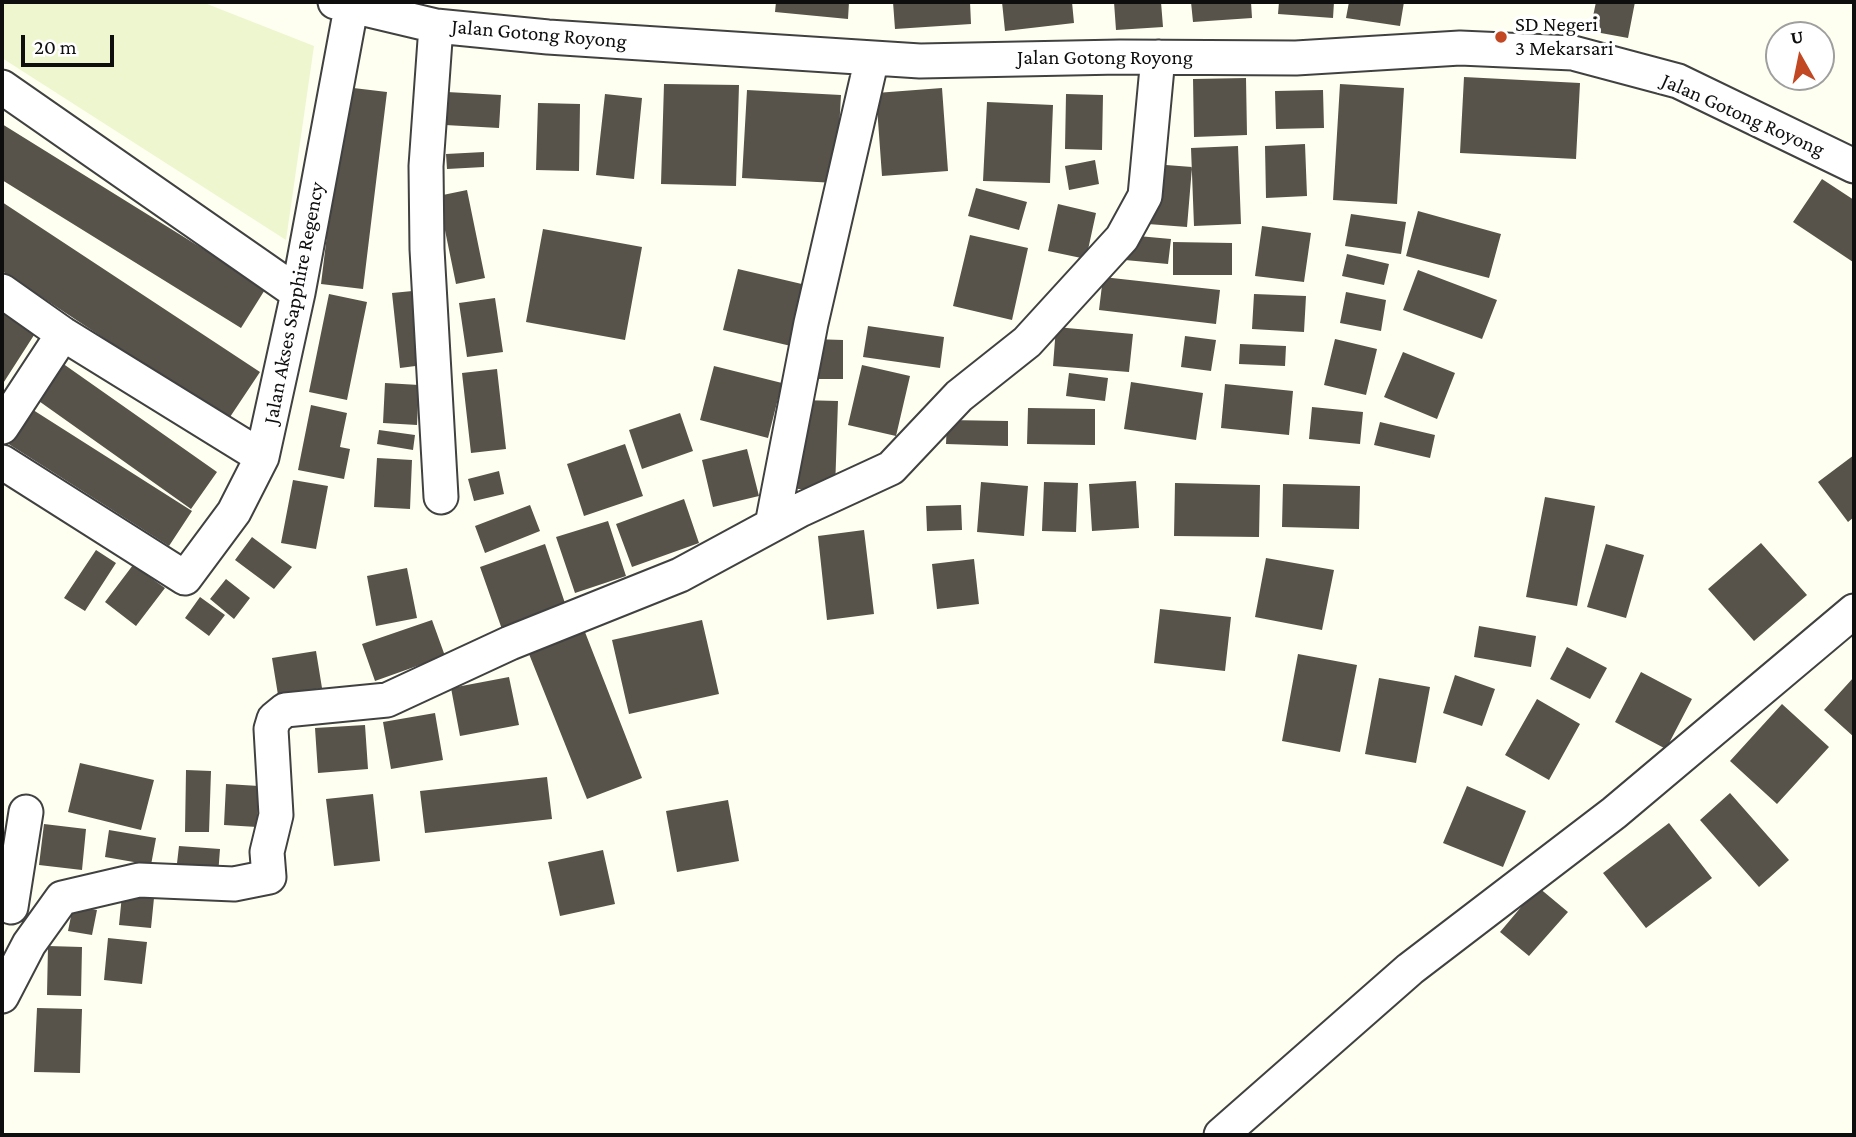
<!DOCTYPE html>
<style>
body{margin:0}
#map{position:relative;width:1856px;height:1137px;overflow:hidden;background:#fefff0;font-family:"Crimson Pro",serif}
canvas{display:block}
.frame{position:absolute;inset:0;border:4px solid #0e0e0e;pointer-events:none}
.north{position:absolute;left:1765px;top:21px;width:70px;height:70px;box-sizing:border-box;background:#fff;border:2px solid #9f9f9f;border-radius:50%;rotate:351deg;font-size:19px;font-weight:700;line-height:28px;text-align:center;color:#0e0e0e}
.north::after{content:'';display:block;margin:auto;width:24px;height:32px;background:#c24823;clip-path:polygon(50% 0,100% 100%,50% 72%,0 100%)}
.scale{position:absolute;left:21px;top:35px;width:93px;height:32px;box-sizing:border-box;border:4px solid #0e0e0e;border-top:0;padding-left:9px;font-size:21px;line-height:24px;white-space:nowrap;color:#0e0e0e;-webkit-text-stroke:5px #fff;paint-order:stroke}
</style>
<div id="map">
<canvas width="1856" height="1137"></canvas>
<div class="frame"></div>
<div class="north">U</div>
<div class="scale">20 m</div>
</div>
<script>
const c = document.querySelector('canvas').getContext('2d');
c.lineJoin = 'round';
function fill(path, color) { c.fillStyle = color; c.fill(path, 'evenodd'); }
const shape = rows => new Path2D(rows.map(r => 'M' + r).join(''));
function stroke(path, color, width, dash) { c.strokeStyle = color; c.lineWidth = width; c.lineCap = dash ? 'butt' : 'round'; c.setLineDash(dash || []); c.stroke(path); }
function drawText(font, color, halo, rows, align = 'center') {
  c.font = font + ' "Crimson Pro",serif'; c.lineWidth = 7; c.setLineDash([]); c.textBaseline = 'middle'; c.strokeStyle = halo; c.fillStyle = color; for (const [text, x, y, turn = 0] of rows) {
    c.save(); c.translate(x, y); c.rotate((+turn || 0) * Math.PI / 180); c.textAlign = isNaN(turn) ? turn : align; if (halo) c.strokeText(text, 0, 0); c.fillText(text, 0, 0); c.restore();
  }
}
const farmland = shape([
 [2,2,202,2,314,46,286,240,2,58]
]);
const building = shape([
 [776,2,849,2,848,19,775,12],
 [893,2,970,2,971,24,895,29],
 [1002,2,1072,2,1074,23,1005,31],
 [1114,2,1161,2,1163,27,1116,30],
 [1191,2,1251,2,1252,18,1193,22],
 [1279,2,1334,2,1333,18,1278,14],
 [1349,2,1404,2,1400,26,1346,18],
 [1596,2,1635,2,1628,38,1590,31],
 [1464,77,1580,83,1576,159,1460,153],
 [1246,78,1247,135,1194,137,1193,79],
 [664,84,739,85,736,186,661,184],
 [1340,84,1404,88,1397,204,1333,200],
 [345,87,387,92,363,289,321,284],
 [942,88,948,171,882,176,876,93],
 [747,90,841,95,836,183,742,178],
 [1323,90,1324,128,1276,129,1275,91],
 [447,92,501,95,499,128,445,125],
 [605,94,642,98,634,179,596,175],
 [1066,94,1103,95,1102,150,1065,149],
 [987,102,1053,105,1050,183,983,181],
 [538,103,580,104,579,171,536,170],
 [2,124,266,288,241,328,2,180],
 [1305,144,1307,196,1266,198,1265,146],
 [1238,146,1241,224,1194,226,1191,148],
 [484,152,484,167,447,169,446,154],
 [1095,160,1099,184,1069,190,1065,166],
 [1153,164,1192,167,1187,227,1148,224],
 [1822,179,1854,200,1853,262,1793,222],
 [976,188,1027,202,1019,230,968,216],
 [467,190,485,278,456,284,438,196],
 [2,202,260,372,228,420,2,271],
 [1058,204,1096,213,1086,259,1048,251],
 [1418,211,1501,234,1489,278,1406,256],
 [1351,214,1406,222,1401,254,1345,246],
 [1262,226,1311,233,1304,282,1255,276],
 [543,229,642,247,625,340,526,322],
 [970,235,1028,248,1012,320,953,306],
 [1127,235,1171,239,1168,264,1125,260],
 [1173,242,1232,243,1232,275,1173,275],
 [1347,254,1389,264,1384,285,1342,276],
 [738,269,806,285,791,346,723,330],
 [1418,270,1497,300,1482,339,1403,310],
 [1103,277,1220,290,1216,324,1099,310],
 [423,290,431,364,400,368,392,293],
 [1346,292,1386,300,1381,331,1340,323],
 [329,294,367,302,347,400,309,392],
 [1254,294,1306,296,1304,332,1252,329],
 [495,298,503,352,467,357,459,303],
 [2,311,36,332,2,385],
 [868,326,944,337,940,368,863,357],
 [1056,327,1133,334,1129,372,1053,366],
 [1185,336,1216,340,1211,371,1181,367],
 [812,339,843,340,843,379,812,379],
 [1335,339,1377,349,1366,395,1324,385],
 [1240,344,1286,346,1285,366,1239,364],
 [1403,352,1455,373,1437,419,1384,397],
 [62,363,217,472,191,509,36,399],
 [862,365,910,376,896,436,848,425],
 [714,366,782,383,768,438,700,420],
 [497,369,506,449,471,453,462,373],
 [1069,373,1108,378,1105,401,1066,396],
 [1131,382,1203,393,1196,440,1124,429],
 [385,383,419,385,417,425,383,423],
 [1225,384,1293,391,1289,435,1221,428],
 [800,400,838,401,835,490,798,489],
 [311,405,347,413,340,447,350,449,344,479,298,470],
 [1312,407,1363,412,1360,444,1309,439],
 [30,408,192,511,169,546,7,443],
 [1028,408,1095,409,1095,445,1027,444],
 [680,413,693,451,642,469,629,430],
 [947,420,1008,421,1008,446,946,444],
 [1380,422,1435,435,1430,458,1374,445],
 [379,430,415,435,413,450,377,444],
 [625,444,643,496,584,516,567,464],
 [747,449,759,496,713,507,702,460],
 [1854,455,1854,517,1848,522,1818,482],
 [377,458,412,460,410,509,374,507],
 [499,471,504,494,474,501,468,479],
 [293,480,328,486,316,549,281,543],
 [1136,481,1139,528,1092,531,1089,484],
 [981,482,1028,486,1024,536,977,532],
 [1044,482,1078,483,1076,532,1042,531],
 [1175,483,1260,485,1259,537,1174,536],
 [1283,484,1360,486,1359,529,1282,527],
 [1545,497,1595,506,1577,606,1526,597],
 [684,499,699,543,632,567,616,524],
 [530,505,540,531,485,553,475,526],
 [961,505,962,530,927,531,926,506],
 [608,521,626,576,575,593,556,537],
 [864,530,874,614,827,620,818,536],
 [252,537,292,567,274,589,235,560],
 [1761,543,1807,595,1754,641,1708,589],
 [545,544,568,612,504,635,480,567],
 [1606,544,1644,555,1626,618,1587,607],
 [96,550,116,563,85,611,64,598],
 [1266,558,1334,570,1322,630,1255,617],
 [974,559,979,604,937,609,932,564],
 [133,565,165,588,136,626,105,602],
 [407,568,417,618,376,626,367,576],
 [226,579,250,598,234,619,210,599],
 [200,597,225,615,209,636,185,618],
 [1160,609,1231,617,1225,671,1154,663],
 [432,620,445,656,375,681,362,644],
 [702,620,719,694,629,714,612,640],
 [1479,626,1536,636,1531,667,1474,657],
 [583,627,642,778,587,799,527,649],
 [1567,647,1607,668,1590,699,1550,679],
 [316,651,322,688,278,695,272,658],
 [1298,654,1357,665,1340,752,1282,741],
 [1641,672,1692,699,1666,749,1615,722],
 [1455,675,1495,689,1482,726,1443,713],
 [509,677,519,725,460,736,451,688],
 [1854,677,1854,737,1824,710],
 [1379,678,1430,687,1416,763,1365,754],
 [1537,699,1580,724,1549,780,1505,755],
 [1782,704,1829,747,1777,804,1730,761],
 [435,713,443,760,391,769,383,722],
 [365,725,368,769,318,773,315,728],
 [80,763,154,780,141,830,68,812],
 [186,770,211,771,209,832,185,832],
 [547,777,552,819,425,833,420,791],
 [226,784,259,786,257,827,224,825],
 [1467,786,1526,811,1503,867,1443,843],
 [1730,793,1789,860,1759,887,1700,820],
 [373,794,380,861,334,866,326,799],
 [728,800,739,861,677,872,666,811],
 [1669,823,1712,878,1646,928,1603,873],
 [44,824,86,829,82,870,39,865],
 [109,830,156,838,151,865,105,857],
 [179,846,220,849,218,875,176,872],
 [603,850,615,904,560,916,548,862],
 [1538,887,1568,912,1529,956,1500,932],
 [122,895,154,898,151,928,119,925],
 [73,906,97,910,92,935,68,931],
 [108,938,147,942,142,984,104,980],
 [48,946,82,947,81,996,47,995],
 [37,1008,82,1009,80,1073,34,1072]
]);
const minor = shape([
 [335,2,436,26,548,37,920,61,1120,57,1296,58,1460,48,1573,53,1678,81,1854,166],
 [436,26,426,166,427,249,441,497],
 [2,87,298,293],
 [2,291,63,334,262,457],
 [2,427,63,334],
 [2,462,185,578,234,512,262,457,298,293,351,8],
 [772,525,811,323,872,58],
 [11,907,26,812],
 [2,996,29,944,62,898,139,880,234,884,269,877,267,852,276,815,271,729,274,719,285,710,387,700,510,643,680,575,800,510,891,468,959,396,1027,342,1122,238,1145,196,1158,57],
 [1221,1135,1410,969,1614,813,1854,611]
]);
const markers = [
 [1501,37,7,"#c24823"]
];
const poiNames = [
 ["SD Negeri",1515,25],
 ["3 Mekarsari",1515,49]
];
const streetNames = [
 ["Jalan Gotong Royong",539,34,5],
 ["Jalan Gotong Royong",1105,58],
 ["Jalan Gotong Royong",1743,115,24],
 ["Jalan Akses Sapphire Regency",294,303,-79]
];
fill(farmland, '#eef6cf');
fill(building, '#57534a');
stroke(minor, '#414141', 37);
stroke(minor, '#fff', 33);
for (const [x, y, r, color] of markers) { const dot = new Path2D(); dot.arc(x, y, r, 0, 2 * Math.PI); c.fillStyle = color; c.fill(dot); stroke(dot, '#fff', 2.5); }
drawText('21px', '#0e0e0e', '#fff', poiNames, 'left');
drawText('21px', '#0e0e0e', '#fff', streetNames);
</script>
